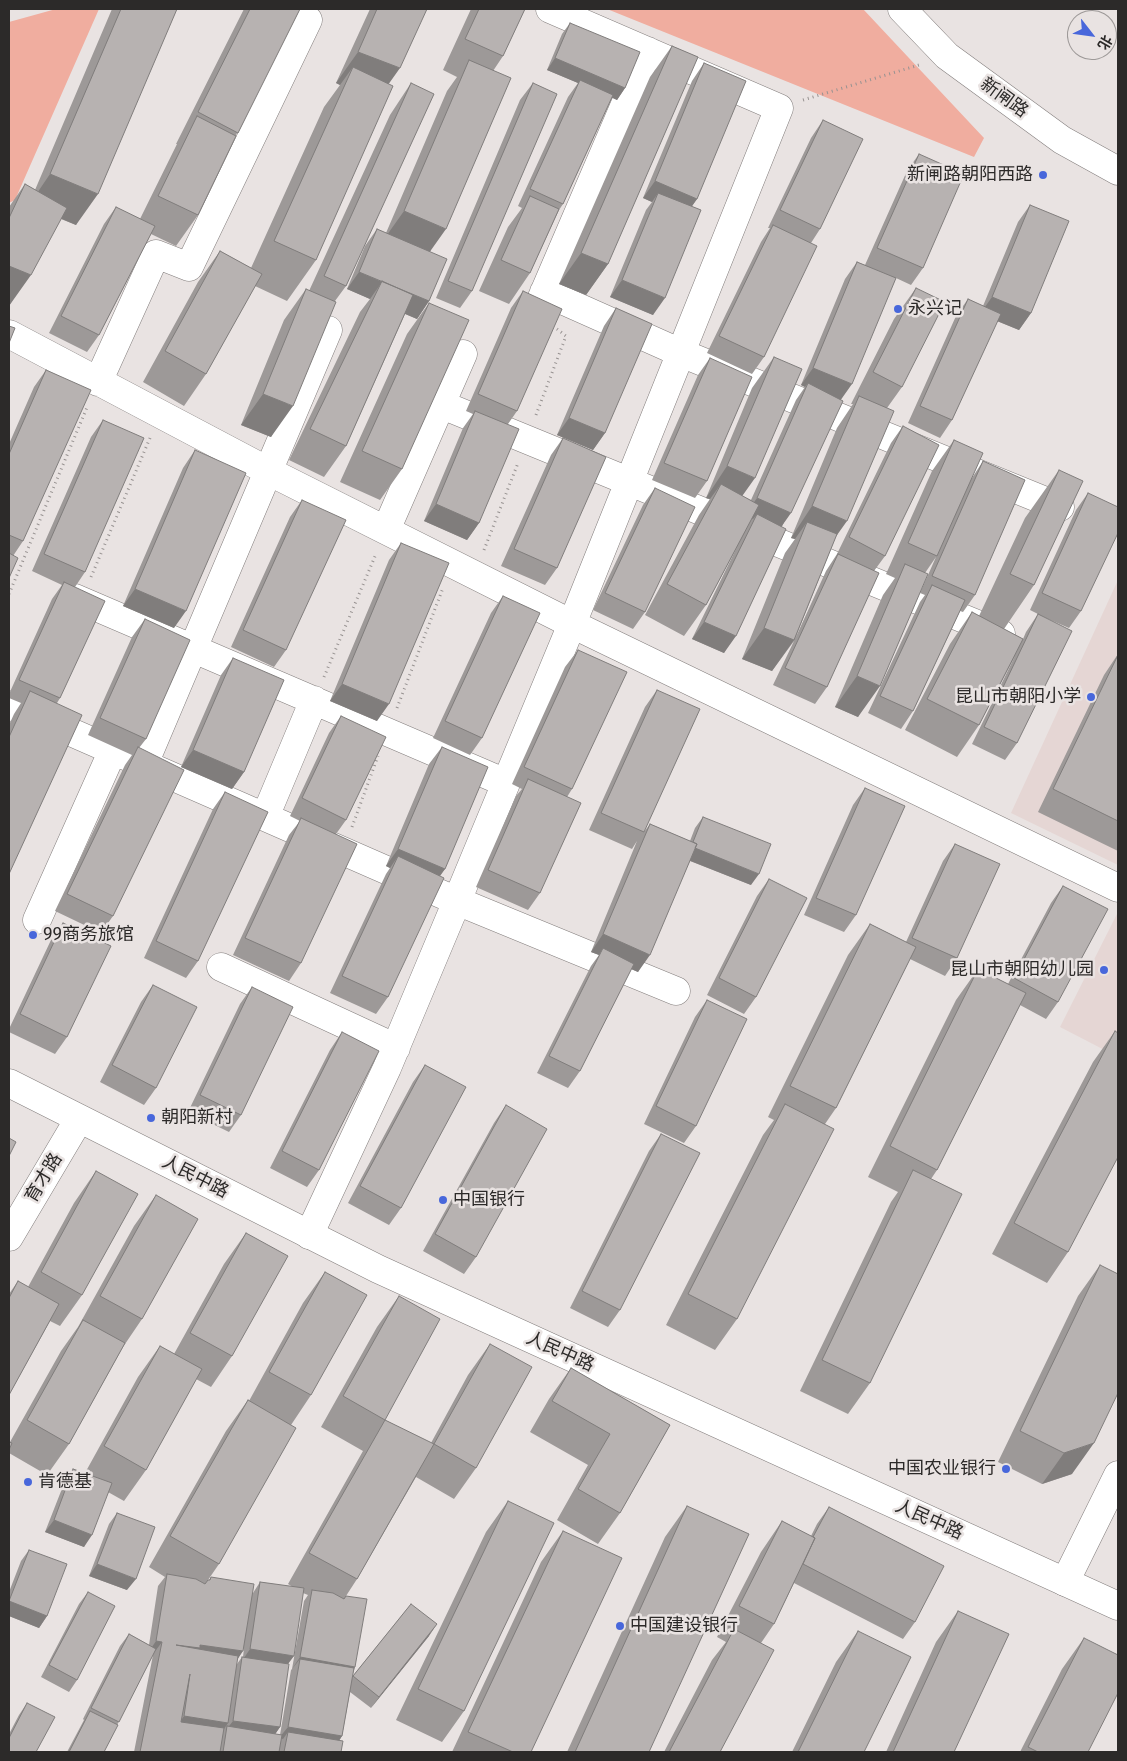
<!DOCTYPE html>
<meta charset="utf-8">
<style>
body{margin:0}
#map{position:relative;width:1127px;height:1761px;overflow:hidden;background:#e9e3e2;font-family:"Fira Sans","Noto Sans SC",sans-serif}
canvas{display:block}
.frame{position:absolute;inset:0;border:10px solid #2c2a29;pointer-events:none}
.north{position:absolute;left:1067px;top:10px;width:50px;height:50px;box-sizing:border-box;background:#e9e3e2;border:1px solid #9d9998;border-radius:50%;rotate:120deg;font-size:14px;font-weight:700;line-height:20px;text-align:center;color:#2c2a29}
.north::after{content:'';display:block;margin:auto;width:18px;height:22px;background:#4867db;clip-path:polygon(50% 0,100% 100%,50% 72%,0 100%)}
</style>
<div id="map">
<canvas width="1127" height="1761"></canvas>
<div class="frame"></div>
<div class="north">北</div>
</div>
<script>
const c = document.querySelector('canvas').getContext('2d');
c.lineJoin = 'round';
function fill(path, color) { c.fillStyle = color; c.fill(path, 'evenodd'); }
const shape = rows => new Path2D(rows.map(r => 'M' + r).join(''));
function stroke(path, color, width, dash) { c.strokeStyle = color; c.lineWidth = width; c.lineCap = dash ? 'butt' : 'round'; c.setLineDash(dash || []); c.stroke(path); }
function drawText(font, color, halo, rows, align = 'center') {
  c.font = font + ' "Fira Sans","Noto Sans SC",sans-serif'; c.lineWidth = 5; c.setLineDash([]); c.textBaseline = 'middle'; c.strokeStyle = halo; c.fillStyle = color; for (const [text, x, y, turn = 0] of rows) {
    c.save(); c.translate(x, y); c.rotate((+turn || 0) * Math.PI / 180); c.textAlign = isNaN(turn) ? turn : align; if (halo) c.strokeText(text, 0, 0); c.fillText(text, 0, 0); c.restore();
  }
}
const built = shape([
 [1118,580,1118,865,1011,813],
 [1118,912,1118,1057,1060,1027]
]);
const green = shape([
 [56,9,99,9,15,200,9,203,9,22],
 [607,9,863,9,984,138,974,157]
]);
const path = shape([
 [803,100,919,65],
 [536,415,566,336,557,329],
 [484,550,518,463],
 [91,577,150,438],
 [9,594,88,405],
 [324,677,376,554],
 [397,708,443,588],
 [352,827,378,756]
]);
const street = shape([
 [544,292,681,353,1060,507],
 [537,309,648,51],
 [9,334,268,471,572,624,1118,888],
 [98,382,156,254,189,267,308,20],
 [440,404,1001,634],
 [386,530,463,354],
 [75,598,506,783],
 [9,705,457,901,676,991],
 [144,764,328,330],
 [265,817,314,700],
 [37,920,113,750],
 [221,967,396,1048],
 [309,1235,387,1068,457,901,572,624,779,108,550,9],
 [9,1237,79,1119],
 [1065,1582,1118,1475]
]);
const secondary = shape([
 [902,9,947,56,1062,140,1118,171],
 [9,1083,378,1269,1118,1606]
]);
const wall = shape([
 [112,9,177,9,76,225,61,219,9,306,9,207,25,184,35,190],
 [244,9,300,9,236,135,198,215,176,246,151,234,99,335,87,352,49,333,104,224,116,207,140,219,177,144,176,144],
 [370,9,427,9,388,84,316,260,287,301,255,286,206,374,184,406,143,382,198,282,220,251,251,268,324,107,340,85,336,83],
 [471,9,525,9,503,56,493,71,430,252,429,301,417,319,405,314,346,446,324,477,289,460,360,312,370,299,347,289,365,246,377,229,386,233,447,91,457,77,443,70],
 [570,23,625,88,617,100,612,97,563,204,559,210,530,273,509,304,479,291,508,227,522,208,518,206,568,97,578,83,547,70,562,34],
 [672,46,608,264,586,295,559,284,650,77],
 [704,63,697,199,692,206,653,315,610,297,646,210,652,202,643,198,692,81],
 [411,83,346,286,335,301,271,437,241,425,284,320,306,289,309,291,390,115],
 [533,83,472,291,460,308,436,298,520,100],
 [823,120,820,229,811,243,764,357,752,374,707,353,761,242,770,228,768,228,811,138],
 [919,154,923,268,911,285,896,278,724,653,692,639,737,547,706,605,684,636,645,615,699,515,710,499,706,498,752,388,774,357,742,496,751,500,796,400,805,387,801,385,845,279,857,262,865,265,907,171],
 [1030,205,1031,313,1019,330,997,321,952,420,940,438,908,423,956,316,968,299,983,306,1018,222],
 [916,288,902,387,887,408,795,639,826,571,837,554,891,443,903,426,885,556,874,571,827,687,815,704,773,685,794,641,772,671,742,659,785,553,795,539,791,538,837,428,853,404,851,404,894,319],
 [523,291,517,411,508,424,479,523,467,540,424,521,463,428,473,414,466,411,511,308],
 [429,303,402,469,380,500,340,482,407,334],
 [616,308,605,433,593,450,557,435,604,326],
 [710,358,707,481,695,498,652,480,698,375],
 [46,370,23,541,13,556,9,578,9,444,34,387],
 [103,420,85,572,75,587,60,698,57,703,9,874,9,725,14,714,21,703,9,698,9,694,52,599,62,585,32,571,91,437],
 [563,438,557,568,545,585,501,566,551,455],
 [954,440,972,478,983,461,975,595,963,612,960,611,913,711,901,729,868,713,920,602,925,595,920,593,936,557,925,573,858,717,835,707,883,595,895,578,886,574,932,471],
 [195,450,174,628,123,606,183,468],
 [1059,470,1034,585,1004,629,1023,639,1026,632,1038,614,1030,610,1076,510,1088,493,1081,611,1069,628,1041,616,1017,743,1005,760,972,744,1015,656,979,725,957,757,905,730,950,644,972,612,979,616,1025,518],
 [655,488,645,612,633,629,593,610,643,505],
 [302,500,286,650,274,667,231,647,290,517],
 [401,543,377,721,330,701,389,560],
 [503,596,482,738,470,755,433,738,491,613],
 [145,619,146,739,139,748,113,916,101,933,55,911,125,765,132,755,88,735,132,637],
 [578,650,572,789,567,797,540,893,528,910,476,887,516,796,522,789,512,784,565,667],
 [1118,654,1118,851,1038,812,1104,675],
 [233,658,244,772,232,789,181,767,221,675],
 [657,690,644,832,650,824,690,841,695,828,703,817,751,885,690,861,638,972,631,969,580,1071,568,1088,537,1073,591,966,599,955,591,952,637,841,632,849,589,830,645,707],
 [341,716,346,820,336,834,301,963,289,981,233,955,289,835,300,821,290,816,329,733],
 [442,747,445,869,439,876,388,997,376,1014,330,993,386,874,390,868,386,866,429,764],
 [865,788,856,915,844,932,804,915,853,805],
 [225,792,198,961,186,978,144,958,213,809],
 [955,844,957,958,945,976,910,959,836,1108,825,1124,737,1319,715,1350,666,1325,763,1135,774,1120,768,1117,848,955,870,924,906,942,943,861],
 [769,879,756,997,744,1014,707,995,757,896],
 [1063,886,1058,1002,1046,1019,1020,1005,937,1170,931,1179,870,1383,848,1414,800,1391,891,1202,898,1192,868,1177,956,1000,978,969,1008,984,1051,903],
 [63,923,67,1037,55,1054,9,1032,9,1029,51,940],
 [153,985,156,1088,144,1105,100,1082,141,1002],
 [252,987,241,1115,229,1132,188,1112,240,1004],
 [707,1000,696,1126,684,1143,644,1124,695,1017],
 [1115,1031,1068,1252,1047,1283,992,1254,1093,1062],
 [342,1032,319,1170,307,1187,270,1168,330,1050],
 [425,1065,401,1208,389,1225,348,1203,413,1082],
 [506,1105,476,1257,464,1274,423,1251,494,1123],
 [661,1134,620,1310,608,1327,570,1308,649,1151],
 [96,1171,82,1295,60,1326,50,1321,9,1395,9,1294,18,1281,28,1287,74,1203],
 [156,1195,142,1319,123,1347,69,1444,47,1475,9,1453,9,1442,10,1442,61,1351,78,1327,134,1226],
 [246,1233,232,1356,211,1387,196,1379,146,1470,124,1501,108,1492,84,1547,45,1532,65,1481,73,1469,85,1473,138,1377,160,1346,174,1354,224,1264],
 [1100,1265,1072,1474,1042,1484,998,1462,1078,1296],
 [325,1272,311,1395,291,1425,219,1564,208,1580,209,1580,211,1577,253,1593,260,1582,293,1587,288,1584,363,1451,385,1420,431,1443,468,1375,490,1344,476,1468,454,1499,416,1477,357,1579,346,1596,355,1667,352,1677,411,1604,429,1636,371,1708,350,1692,342,1736,339,1741,341,1752,134,1752,153,1655,117,1725,104,1752,67,1752,84,1720,83,1719,120,1646,129,1634,149,1645,158,1586,165,1577,149,1567,226,1431,248,1400,249,1401,303,1303],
 [303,1593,308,1595,304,1601,292,1669,291,1670,280,1735,275,1734,280,1727,288,1663],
 [244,1648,243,1657,242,1657,237,1664,237,1660],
 [399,1296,385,1420,363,1451,321,1427,377,1327],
 [571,1368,670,1425,620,1513,598,1544,557,1520,588,1465,530,1432,549,1399],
 [508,1501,464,1711,442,1742,396,1720,486,1532],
 [687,1506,649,1752,567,1752,665,1537],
 [829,1507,915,1622,903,1639,794,1583,774,1624,761,1643,720,1752,664,1752,712,1660,726,1642,717,1637,761,1552,782,1521,811,1536,817,1524],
 [117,1513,127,1590,89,1576,109,1524],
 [563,1531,531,1752,452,1752,541,1562],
 [29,1550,47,1616,39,1628,9,1616,9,1592,21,1561],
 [88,1592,77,1680,69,1692,41,1677,79,1604],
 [958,1611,954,1752,886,1752,936,1642],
 [858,1631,864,1752,792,1752,836,1662],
 [1084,1638,1088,1752,1020,1752,1062,1669],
 [27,1703,9,1752,9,1734,19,1715]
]);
const shadedWall = shape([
 [358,52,400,68,378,99,353,67,340,85,336,83],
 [555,58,625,88,617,100,578,83,580,80,578,83,547,70],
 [50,174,98,194,76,225,29,205],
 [655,181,697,199,685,216,658,193,652,202,643,198],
 [404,211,446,229,424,260,382,242],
 [581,253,608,264,586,295,559,284],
 [9,266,31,275,9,306],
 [359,272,382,282,370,299,347,289],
 [622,280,665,298,653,315,610,297],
 [382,282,429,301,417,319,373,300],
 [992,297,1031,313,1019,330,980,314],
 [813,368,852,384,840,401,808,383,805,387,801,385],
 [263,394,293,406,271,437,241,425],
 [569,418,605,433,593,450,557,435],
 [727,466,755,478,733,509,721,484,710,499,706,498],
 [757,498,791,513,779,530,757,514,753,519,745,515],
 [436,504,479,523,467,540,424,521],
 [812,506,847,521,825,552,807,522,795,539,791,538],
 [135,589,186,611,174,628,123,606],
 [704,622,736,636,724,653,692,639],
 [764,628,794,640,772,671,742,659],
 [857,676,880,686,858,717,835,707],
 [342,684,389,704,377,721,330,701],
 [193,750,244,772,232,789,181,767],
 [691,846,759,874,751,885,683,858],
 [398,849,445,869,433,886,398,856,390,868,386,866],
 [603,934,650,955,638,972,600,955,603,948,599,955,591,952],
 [1094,1443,1072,1474,1042,1484,1064,1453],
 [54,1520,92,1535,84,1547,45,1532],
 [97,1564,136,1579,127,1590,89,1576],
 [9,1601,47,1616,39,1628,9,1616],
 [437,1624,429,1636,371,1708,379,1697],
 [156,1641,162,1642,153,1654,148,1653],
 [176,1645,200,1645,243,1651,235,1663],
 [250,1649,294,1656,285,1668,242,1661],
 [300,1657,355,1667,346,1679,300,1659,292,1669],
 [184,1716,228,1723,220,1735,176,1728],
 [233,1721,280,1727,272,1739,226,1730],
 [288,1727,342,1736,334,1748,288,1732,283,1739,279,1738]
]);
const building = shape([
 [121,9,177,9,98,194,50,174,121,9],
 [250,9,300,9,238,133,198,112,250,9],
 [377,9,427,9,400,68,358,52,377,9],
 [479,9,525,9,503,56,465,39,479,9],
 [570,23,640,52,625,88,555,58,570,23],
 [672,46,698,57,608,264,581,253,672,46],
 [469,60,511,78,446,229,404,211,469,60],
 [704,63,746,81,697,199,655,181,704,63],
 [353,67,393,86,316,260,274,241,353,67],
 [580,80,613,95,563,204,530,189,580,80],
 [411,83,434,94,346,286,324,276,411,83],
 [533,83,557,94,472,291,448,281,533,83],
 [197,116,236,136,198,215,158,196,197,116],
 [823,120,863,139,820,229,780,210,823,120],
 [919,154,964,174,923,268,877,248,919,154],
 [25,184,67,208,31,275,9,266,9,218,25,184],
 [658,193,701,210,665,298,622,280,658,193],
 [530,196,559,209,530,273,501,260,530,196],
 [1030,205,1069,221,1031,313,992,297,1030,205],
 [116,207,155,226,99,335,61,316,116,207],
 [773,225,817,246,764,357,719,336,773,225],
 [377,229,447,259,429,301,359,272,377,229],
 [220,251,262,274,206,374,165,351,220,251],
 [857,262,896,278,852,384,813,368,857,262],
 [382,281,413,295,346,446,310,429,382,281],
 [916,288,945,302,902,387,873,372,916,288],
 [306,289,336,302,293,406,263,394,306,289],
 [523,291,562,309,517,411,478,394,523,291],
 [968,299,1001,314,952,420,920,406,968,299],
 [429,303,469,320,402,469,362,451,429,303],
 [616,308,652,324,605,433,569,418,616,308],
 [9,326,15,328,9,343,9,326],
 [774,357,802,369,755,478,727,466,774,357],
 [710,358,752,377,707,481,664,463,710,358],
 [46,370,91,390,23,541,9,535,9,454,46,370],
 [808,383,843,401,791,513,757,498,808,383],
 [859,396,894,411,847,521,812,506,859,396],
 [475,411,519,429,479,523,436,504,475,411],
 [103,420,144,438,85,572,44,554,103,420],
 [903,426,939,445,885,556,849,537,903,426],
 [563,438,606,457,557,568,514,549,563,438],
 [954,440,983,453,937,556,908,543,954,440],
 [195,450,246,473,186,611,135,589,195,450],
 [983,461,1025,480,975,595,932,576,983,461],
 [1059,470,1083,481,1034,585,1010,574,1059,470],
 [721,484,759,505,706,605,667,584,721,484],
 [655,488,695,507,645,612,605,593,655,488],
 [1088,493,1118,507,1118,533,1081,611,1042,593,1088,493],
 [302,500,346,520,286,650,243,630,302,500],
 [757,514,786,529,736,636,704,622,757,514],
 [807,522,837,534,794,640,764,628,807,522],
 [401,543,449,563,389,704,342,684,401,543],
 [9,553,18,558,9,578,9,553],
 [838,554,879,573,827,687,785,668,838,554],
 [905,564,928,574,880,686,857,676,905,564],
 [64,582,105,601,60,698,19,680,64,582],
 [932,585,965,600,913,711,880,696,932,585],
 [503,596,540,613,482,738,445,721,503,596],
 [972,612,1023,639,979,725,927,699,972,612],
 [1038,614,1072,631,1017,743,984,727,1038,614],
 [145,619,190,640,146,739,100,718,145,619],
 [578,650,627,672,572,789,524,767,578,650],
 [1118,655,1118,821,1053,789,1118,655],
 [233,658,284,680,244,772,193,750,233,658],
 [657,690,700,709,644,832,601,813,657,690],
 [30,691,82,715,9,874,9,737,30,691],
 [341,716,386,737,346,820,302,798,341,716],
 [138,747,184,770,113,916,67,894,138,747],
 [442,747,488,767,445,869,398,849,442,747],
 [528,779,581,803,540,893,488,870,528,779],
 [865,788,905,806,856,915,816,898,865,788],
 [225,792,268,812,198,961,156,941,225,792],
 [703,817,771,844,759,874,695,848,697,844,693,842,703,817],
 [301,818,357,844,301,963,245,938,301,818],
 [650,824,697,844,650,955,603,934,650,824],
 [955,844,1000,864,957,958,912,938,955,844],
 [398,856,444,878,388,997,342,976,398,856],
 [769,879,807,898,756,997,719,978,769,879],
 [1063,886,1108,909,1058,1002,1014,978,1063,886],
 [63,923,111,946,67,1037,20,1014,63,923],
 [870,924,916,947,836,1108,790,1086,870,924],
 [603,948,634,964,580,1071,549,1056,603,948],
 [978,969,1026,993,937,1170,890,1146,978,969],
 [153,985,197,1007,156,1088,112,1065,153,985],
 [252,987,293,1007,241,1115,200,1095,252,987],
 [707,1000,747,1019,696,1126,656,1106,707,1000],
 [1115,1031,1118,1033,1118,1157,1068,1252,1014,1223,1115,1031],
 [342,1032,379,1051,319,1170,282,1151,342,1032],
 [425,1065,466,1087,401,1208,360,1186,425,1065],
 [785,1104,834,1129,737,1319,688,1294,785,1104],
 [506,1105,547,1129,476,1257,435,1234,506,1105],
 [661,1134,700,1153,620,1310,582,1291,661,1134],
 [9,1138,16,1142,9,1156,9,1138],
 [913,1170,962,1194,870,1383,822,1360,913,1170],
 [96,1171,138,1194,82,1295,41,1272,96,1171],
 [156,1195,198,1219,142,1319,100,1296,156,1195],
 [246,1233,288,1256,232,1356,190,1333,246,1233],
 [1100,1265,1118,1274,1118,1393,1094,1443,1064,1453,1020,1431,1100,1265],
 [325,1272,367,1295,311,1395,269,1372,325,1272],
 [18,1281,59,1304,9,1395,9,1298,18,1281],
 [399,1296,440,1319,385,1420,343,1396,399,1296],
 [83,1320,125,1343,69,1444,27,1420,83,1320],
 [490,1344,532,1367,476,1468,434,1444,357,1579,309,1553,385,1420,434,1444,490,1344],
 [160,1346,202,1369,146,1470,104,1446,160,1346],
 [571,1368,670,1425,620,1513,578,1489,610,1434,552,1401,571,1368],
 [248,1400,296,1428,219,1564,170,1536,248,1400],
 [9,1442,12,1443,9,1450,9,1442],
 [73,1469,112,1483,92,1535,54,1520,73,1469],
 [508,1501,554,1523,464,1711,418,1689,508,1501],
 [687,1506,749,1534,649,1752,575,1752,687,1506],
 [829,1507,944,1566,915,1622,803,1564,815,1538,813,1537,829,1507],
 [117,1513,155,1527,136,1579,97,1564,117,1513],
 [782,1521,815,1538,774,1624,739,1606,782,1521],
 [563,1531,622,1558,531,1752,513,1752,468,1732,563,1531],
 [29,1550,67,1564,47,1616,9,1601,29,1550],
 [167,1574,196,1579,205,1584,208,1580,210,1580,211,1577,254,1584,243,1651,200,1645,200,1648,176,1645,238,1656,228,1723,184,1716,190,1674,181,1722,224,1728,220,1752,140,1752,162,1642,156,1641,167,1574],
 [260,1582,304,1588,294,1656,250,1649,260,1582],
 [312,1590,333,1593,344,1599,346,1596,367,1599,355,1667,300,1657,312,1590],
 [88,1592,115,1606,77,1680,49,1665,88,1592],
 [411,1604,437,1624,379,1697,353,1676,411,1604],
 [958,1611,1009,1634,954,1752,893,1752,958,1611],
 [734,1629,774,1650,720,1752,669,1752,734,1629],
 [858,1631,911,1657,864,1752,798,1752,858,1631],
 [129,1634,156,1649,119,1722,91,1708,129,1634],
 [1084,1638,1118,1655,1118,1693,1088,1752,1038,1752,1028,1747,1084,1638],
 [242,1657,289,1664,280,1727,233,1721,242,1657],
 [300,1659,354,1668,342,1736,288,1727,300,1659],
 [27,1703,55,1717,36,1752,9,1752,9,1738,27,1703],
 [90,1711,118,1725,104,1752,69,1752,90,1711],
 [227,1726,282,1735,279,1752,223,1752,227,1726],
 [288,1732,343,1741,341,1752,284,1752,288,1732]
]);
const markers = [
 [1043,175,5,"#4867db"],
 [898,309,5,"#4867db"],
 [1091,697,5,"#4867db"],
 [33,935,5,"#4867db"],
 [1104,970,5,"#4867db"],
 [151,1118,5,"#4867db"],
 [443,1200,5,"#4867db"],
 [1006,1469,5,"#4867db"],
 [28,1482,5,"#4867db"],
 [620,1626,5,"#4867db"]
];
const streetNames = [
 ["新闸路",1004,98,36],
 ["人民中路",195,1177,27],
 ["育才路",44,1178,-59],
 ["人民中路",560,1352,24],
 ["人民中路",929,1520,24]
];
const poiNames = [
 ["新闸路朝阳西路",1033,175,"right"],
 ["永兴记",908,309],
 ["昆山市朝阳小学",1081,697,"right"],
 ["99商务旅馆",43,935],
 ["昆山市朝阳幼儿园",1094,970,"right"],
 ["朝阳新村",161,1118],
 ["中国银行",453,1200],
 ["中国农业银行",996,1469,"right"],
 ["肯德基",38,1482],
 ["中国建设银行",630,1626]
];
fill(built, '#e5d6d4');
fill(green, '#f0ad9f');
stroke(street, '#837e7d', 29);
stroke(secondary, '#837e7d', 29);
stroke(path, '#979291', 3, [1, 4]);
stroke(street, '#fff', 28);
stroke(secondary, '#fff', 28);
fill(wall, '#9d9998');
fill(shadedWall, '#807d7c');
fill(building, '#b7b2b1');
stroke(building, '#807d7c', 1);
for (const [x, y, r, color] of markers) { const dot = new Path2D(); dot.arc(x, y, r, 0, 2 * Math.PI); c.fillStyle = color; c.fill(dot); stroke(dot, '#e9e3e2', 2); }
drawText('18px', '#2c2a29', '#e9e3e2', streetNames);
drawText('18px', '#2c2a29', '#e9e3e2', poiNames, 'left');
</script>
